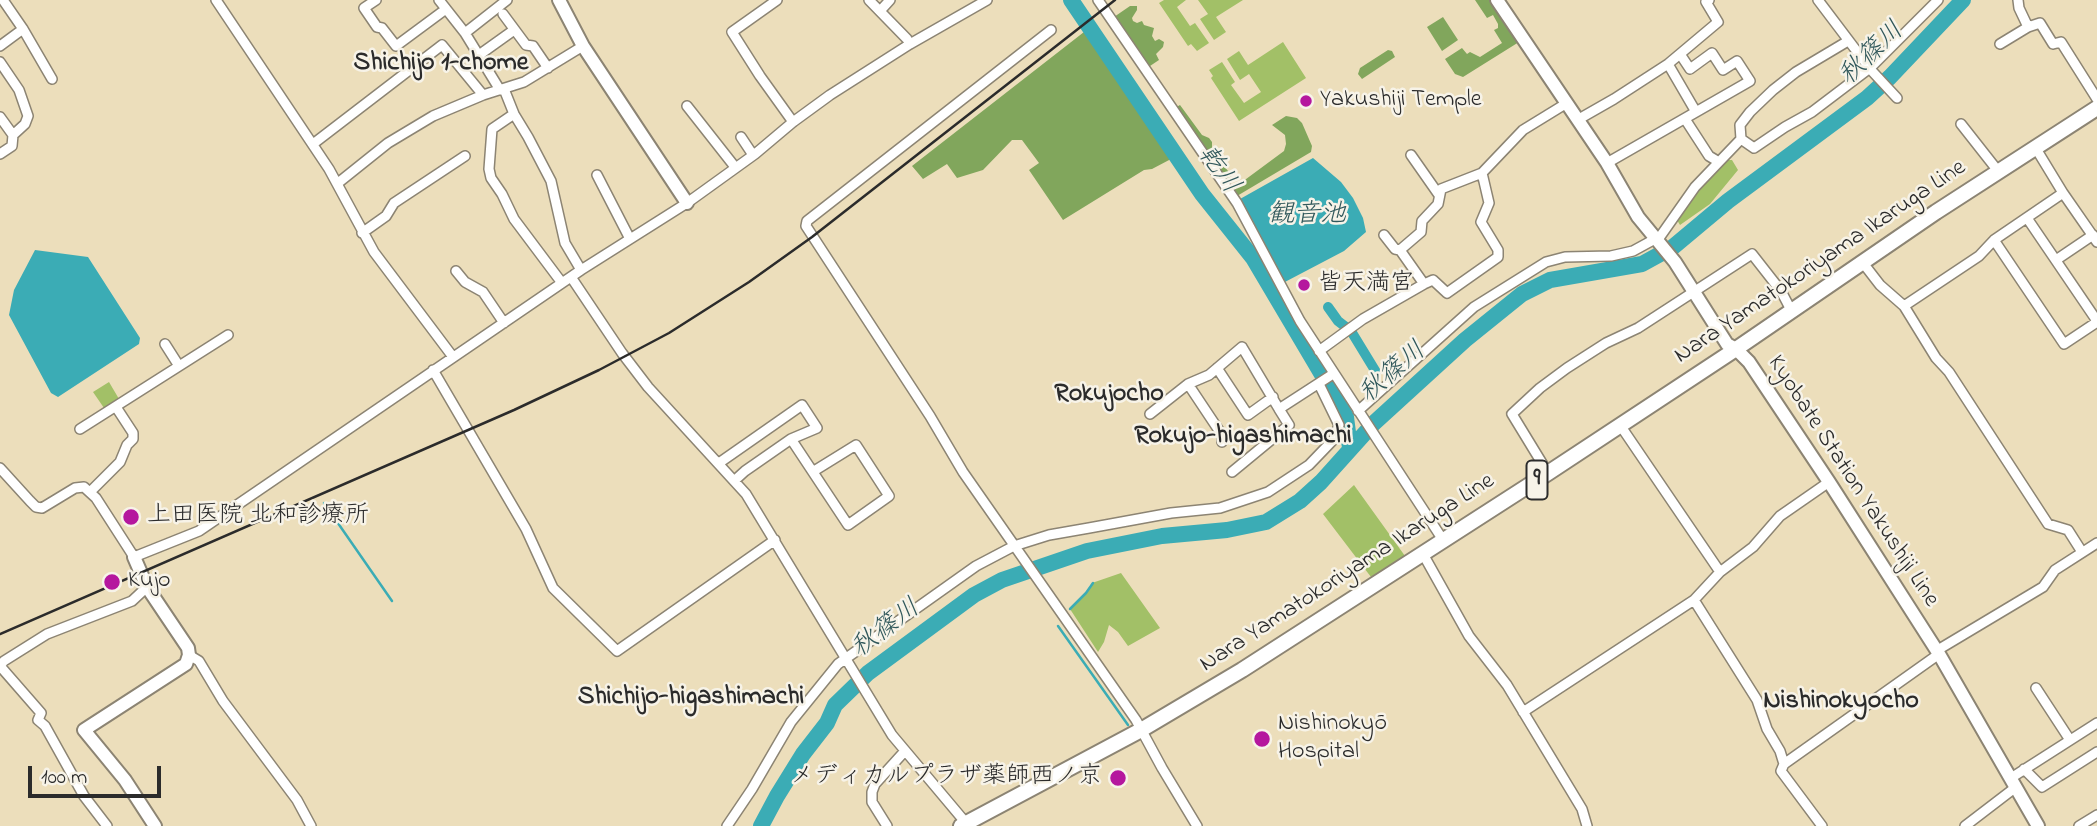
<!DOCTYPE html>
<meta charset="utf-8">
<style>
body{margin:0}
#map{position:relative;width:2097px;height:826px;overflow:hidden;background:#ecdebb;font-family:"Indie Flower",sans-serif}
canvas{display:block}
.scale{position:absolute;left:28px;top:766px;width:133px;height:32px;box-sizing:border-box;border:4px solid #2b2b2b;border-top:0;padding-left:9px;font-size:21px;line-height:24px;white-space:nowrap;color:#2b2b2b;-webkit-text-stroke:5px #f7f3e8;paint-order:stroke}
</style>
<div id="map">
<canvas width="2097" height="826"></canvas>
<div class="scale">100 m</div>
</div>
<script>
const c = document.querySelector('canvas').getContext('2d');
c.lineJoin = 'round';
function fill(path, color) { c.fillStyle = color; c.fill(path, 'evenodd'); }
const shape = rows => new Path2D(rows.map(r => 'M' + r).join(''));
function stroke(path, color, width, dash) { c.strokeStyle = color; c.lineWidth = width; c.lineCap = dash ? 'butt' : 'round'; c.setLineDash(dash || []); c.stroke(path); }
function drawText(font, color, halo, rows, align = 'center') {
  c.font = font + ' "Indie Flower","Klee One",sans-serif'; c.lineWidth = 5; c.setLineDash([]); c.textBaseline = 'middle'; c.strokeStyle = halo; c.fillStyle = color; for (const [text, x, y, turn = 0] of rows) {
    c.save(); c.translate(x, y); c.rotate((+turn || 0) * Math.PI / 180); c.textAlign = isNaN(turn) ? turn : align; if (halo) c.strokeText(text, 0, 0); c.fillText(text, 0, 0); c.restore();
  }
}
const green = shape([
 [1164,0,1186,0,1177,7,1190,26,1195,23,1209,43,1197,51,1191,44,1188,46,1159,3],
 [1198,0,1243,0,1216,17,1226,32,1214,40,1200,19,1208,14],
 [1283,42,1306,78,1239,121,1211,78,1213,76,1209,70,1222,62,1235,82,1231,85,1244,103,1261,92,1249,74,1240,80,1227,59,1239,51,1248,65],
 [1727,160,1732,160,1738,170,1710,204,1680,225,1677,220,1699,189],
 [109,382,119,399,104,408,93,392],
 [1354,485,1405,556,1371,577,1323,514],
 [1121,573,1160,628,1128,646,1118,632,1109,625,1104,642,1098,652,1070,609,1086,593,1092,583]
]);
const forest = shape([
 [1475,0,1491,0,1519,42,1463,77,1455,74,1445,59,1462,48,1467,54,1470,52,1480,57,1502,43,1494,30,1498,28,1498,24,1493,15,1487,18],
 [1130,6,1137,6,1137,10,1132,18,1133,21,1137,23,1142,21,1144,25,1154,28,1152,36,1155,41,1159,39,1164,42,1163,47,1156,54,1159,60,1147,68,1114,17],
 [1443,17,1458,40,1442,51,1427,27],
 [1084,32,1171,159,1152,169,1144,170,1063,220,1029,170,1039,163,1022,140,1012,140,983,170,957,178,947,164,923,179,912,166],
 [1388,50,1392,51,1395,57,1362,79,1358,74,1360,68],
 [1180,105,1202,135,1209,138,1212,142,1212,151,1232,176,1227,183,1173,109],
 [1286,116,1297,118,1302,123,1312,146,1311,152,1237,196,1233,190,1238,185,1284,151,1286,144,1285,135,1272,125]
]);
const water = shape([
 [1313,158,1341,182,1353,198,1363,218,1366,232,1344,251,1283,283,1240,199],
 [35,250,88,257,140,338,139,344,58,397,51,393,9,315,14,290]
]);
const stream = shape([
 [324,503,392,601],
 [1070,609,1086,593,1093,583],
 [1058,626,1128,725]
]);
const canal = shape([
 [1328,307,1338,321,1351,331,1376,372]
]);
const river = shape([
 [1071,0,1202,194,1253,258,1337,400,1346,417,1350,448],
 [761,826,777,796,803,754,827,723,835,705,868,673,974,595,1002,580,1087,551,1162,536,1227,530,1266,522,1300,501,1321,482,1374,423,1465,340,1522,294,1550,280,1642,264,1673,247,1728,201,1867,98,1890,77,1963,0]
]);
const street = shape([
 [3,0,23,29,52,79],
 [216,0,329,169,374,252,453,357],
 [376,0,364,8,377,27,382,28,396,46,446,9],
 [439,0,465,33,500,90],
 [777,0,732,32,760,76,793,122],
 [869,0,907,39,910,44],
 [1098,0,1237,203,1300,321,1443,540],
 [1818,0,1871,70,1897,98],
 [2018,0,2019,8,2028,27],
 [880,11,890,0],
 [503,14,526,45,533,46,548,68],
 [1051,30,807,221,806,226,930,416,963,472,1136,720,1162,768,1197,826],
 [465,33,507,0],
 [2000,44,2028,27,2040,23,2053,44,2061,42,2097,99],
 [0,46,23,29],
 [479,55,514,30],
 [0,62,19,90,28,116,25,124,13,135,12,146,0,154],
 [1668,64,1696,112],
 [504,89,514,114,528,137,551,181,565,243,581,270],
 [687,106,735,167],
 [514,114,492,129,489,169,491,178,502,194,514,219,562,283],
 [0,117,13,135],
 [1579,119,1614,99,1668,64,1718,22,1706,2,1709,0],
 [1685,119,1709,156,1719,162],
 [1961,124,1998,171],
 [741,137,753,155],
 [1741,139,1754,148,1785,127,1812,112,1870,68,1938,0],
 [313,144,442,45,483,95],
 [2035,147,2063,193,2097,242],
 [1411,155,1439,195],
 [1607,163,1750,81,1737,61,1723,70,1712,53,1690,69,1680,54],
 [597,175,630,239],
 [338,183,388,143,433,116,483,95,524,82,583,46],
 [2027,218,2097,321],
 [362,233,386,216,394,203,465,156],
 [1384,235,1395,249,1400,250],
 [1994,240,2064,344,2097,322],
 [2056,260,2093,235],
 [1863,263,1880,285,1904,306,1936,358,1949,372,2048,524,2068,530,2082,552],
 [456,271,465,282,483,292,504,323],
 [571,277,622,353,648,387,746,494,892,735,966,823],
 [1424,284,1400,250,1421,232,1422,221,1438,204,1441,189,1482,173],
 [1904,306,1979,256,1994,240,2063,193],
 [165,344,179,366],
 [1319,351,1363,319,1424,284,1433,280,1447,293,1498,257,1498,250,1481,222,1489,203,1482,173,1523,130,1567,103],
 [1217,368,1248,415,1273,397],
 [433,370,526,529,553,588,617,651,775,540],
 [1188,384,1222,435,1222,442],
 [1358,411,1474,307,1546,262,1565,257,1611,256,1633,251,1655,239,1657,241,1695,187,1741,139,1740,125,1750,112,1773,90,1796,72,1848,41],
 [1150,414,1188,384,1209,375,1242,347,1279,409],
 [1620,425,1720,572],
 [80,429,228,335],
 [719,463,802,405,817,428,791,439],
 [0,468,30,501,36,507,42,508,75,488,84,487,96,498,134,557,199,531,581,270,687,203,755,154,793,122,830,95,910,44,987,0],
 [1232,472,1289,425,1279,409,1333,374],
 [1548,473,1512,414,1540,388,1567,368,1606,343,1638,328,1752,254,1781,291,1791,310],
 [734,481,745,471,791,439,848,525,889,496,856,445,814,471],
 [90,492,120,462,127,445,133,439,133,433,116,407],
 [1423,554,1469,636,1507,685,1582,809,1587,826],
 [1694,600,1757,700,1767,729,1780,751,1784,764],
 [1936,651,2043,587,2055,570,2097,543],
 [189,655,199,661,223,701,297,800,311,826],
 [0,666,41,713,38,720,45,726,84,796,107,826],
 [0,666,4,661,47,634,132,601,147,587],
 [2036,688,2070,740],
 [1523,712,1694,600,1720,572,1753,547,1780,516,1829,482],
 [2024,769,2042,787,2097,752],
 [2011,778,2097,723],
 [727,826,752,789,791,722,838,664,976,566,1014,546,1049,535,1089,528,1171,513,1220,508,1268,492,1309,465,1334,439,1339,425,1319,384],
 [887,826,872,802,872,792,875,784,904,752],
 [1822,826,1781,771,1784,764,1939,654],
 [1965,826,2016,787],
 [2079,826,2097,815]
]);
const secondary = shape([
 [559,0,583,46,687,203],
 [1497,0,1607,163,1638,217,1675,262,1727,344,1736,349,1749,362,1829,482,1939,654,2038,826],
 [134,557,147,587,188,648,189,655,186,664,84,730,125,780,155,826]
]);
const primary = shape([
 [961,826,1141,730,1242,670,1548,473,1736,349,1936,212,2097,108]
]);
const rail = shape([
 [0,634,514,410,599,370,669,333,749,282,812,237,1115,0]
]);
const markers = [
 [1306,101,7,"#b5179e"],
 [1304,285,7,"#b5179e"],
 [131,517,9,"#b5179e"],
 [112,582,9,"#b5179e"],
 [1262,739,9,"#b5179e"],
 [1118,778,9,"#b5179e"]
];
const shields = [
 [1537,480,21]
];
const shieldNames = [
 ["9",1537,480]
];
const poiNames = [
 ["Yakushiji Temple",1320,101],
 ["皆天満宮",1318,285],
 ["上田医院 北和診療所",147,517],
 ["Kujo",128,582],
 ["Nishinokyō",1278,725],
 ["Hospital",1278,753],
 ["メディカルプラザ薬師西ノ京",1102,778,"right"]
];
const streetNames = [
 ["Nara Yamatokoriyama Ikaruga Line",1821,263,-34],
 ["Kyobate Station Yakushiji Line",1852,482,57],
 ["Nara Yamatokoriyama Ikaruga Line",1348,574,-33]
];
const waterNames = [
 ["秋篠川",1873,55,-44],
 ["乾川",1217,171,54],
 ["観音池",1307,217],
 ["秋篠川",1394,374,-41],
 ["秋篠川",887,630,-37]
];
const neighbourhoodNames = [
 ["Shichijo 1-chome",441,65],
 ["Rokujocho",1109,396],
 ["Rokujo-higashimachi",1243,438],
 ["Shichijo-higashimachi",691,699],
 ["Nishinokyocho",1841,703]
];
fill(green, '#a2c067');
fill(forest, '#81a65c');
fill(water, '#3bacb5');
stroke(stream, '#3bacb5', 2.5);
stroke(canal, '#3bacb5', 10);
stroke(river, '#3bacb5', 16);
stroke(street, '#8c8473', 12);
stroke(secondary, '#8c8473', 16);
stroke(primary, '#8c8473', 18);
stroke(street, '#fff', 9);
stroke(secondary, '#fff', 12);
stroke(primary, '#fff', 14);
stroke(rail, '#2b2b2b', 2.5);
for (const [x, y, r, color] of markers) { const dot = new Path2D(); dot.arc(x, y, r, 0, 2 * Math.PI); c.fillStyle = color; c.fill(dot); stroke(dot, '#f7f3e8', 2.5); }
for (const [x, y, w] of shields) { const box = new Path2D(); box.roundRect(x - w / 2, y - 19.5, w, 39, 5); c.fillStyle = '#f7f3e8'; c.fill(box); stroke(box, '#2b2b2b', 2); }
drawText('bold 23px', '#2b2b2b', null, shieldNames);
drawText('24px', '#2b2b2b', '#f7f3e8', poiNames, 'left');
drawText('24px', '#2b2b2b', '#f7f3e8', streetNames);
drawText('italic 26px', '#31585b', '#f7f3e8', waterNames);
drawText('bold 26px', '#2b2b2b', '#f7f3e8', neighbourhoodNames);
</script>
